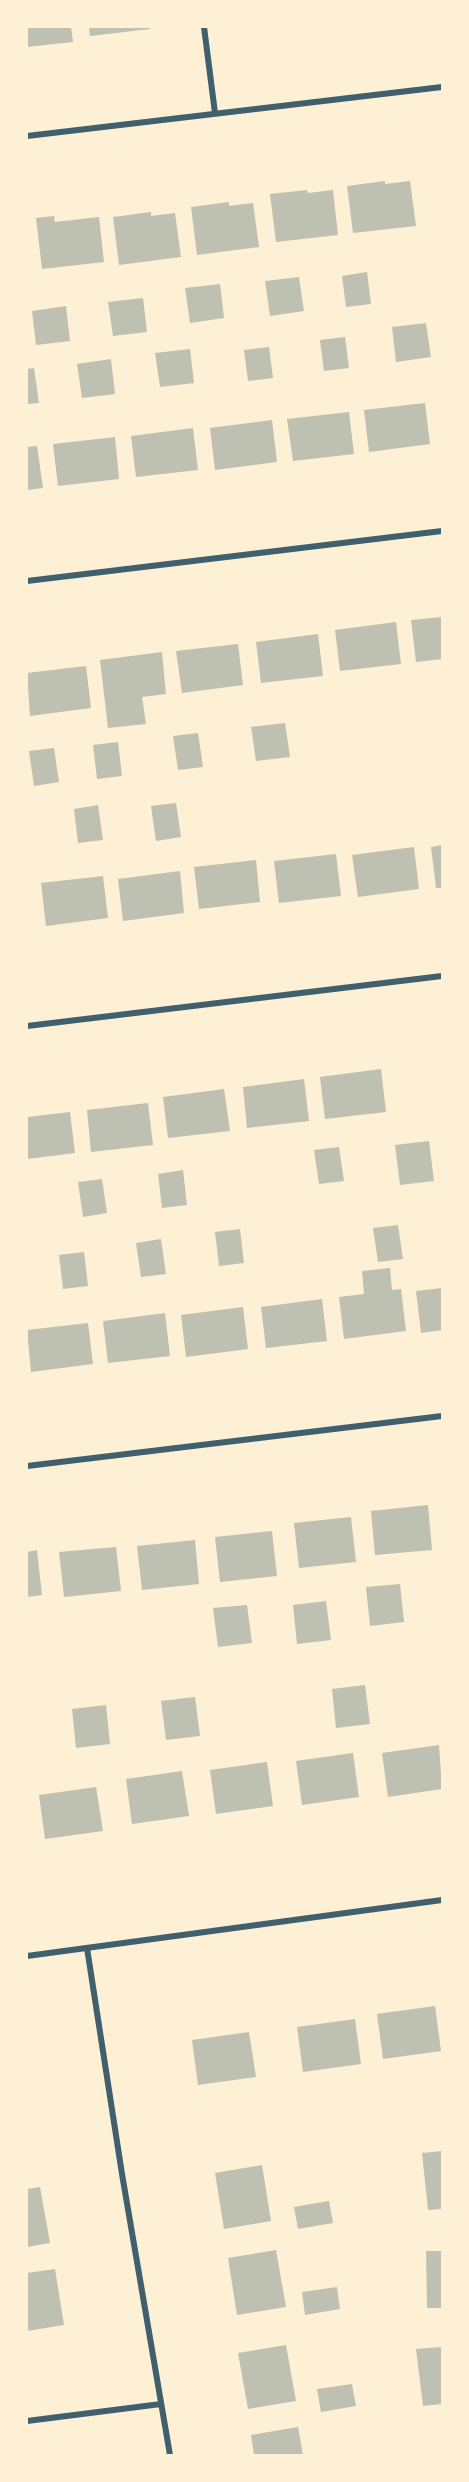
<!DOCTYPE html>
<style>
body{margin:0}
#map{position:relative;width:469px;height:2482px;overflow:hidden;background:#fdf0d5;font-family:"Nunito Sans",sans-serif}
canvas{display:block}
.frame{position:absolute;inset:0;border:28px solid #fdf0d5;pointer-events:none}
</style>
<div id="map">
<canvas width="469" height="2482"></canvas>
<div class="frame"></div>
</div>
<script>
const c = document.querySelector('canvas').getContext('2d');
c.lineJoin = 'round';
function fill(path, color) { c.fillStyle = color; c.fill(path, 'evenodd'); }
const shape = rows => new Path2D(rows.map(r => 'M' + r).join(''));
function stroke(path, color, width, dash) { c.strokeStyle = color; c.lineWidth = width; c.lineCap = dash ? 'butt' : 'round'; c.setLineDash(dash || []); c.stroke(path); }
const building = shape([
 [27,27,71,27,73,42,27,47],
 [89,27,150,27,150,29,90,36],
 [385,181,385,184,410,181,416,226,353,233,347,186],
 [307,190,308,193,333,190,338,235,276,242,270,194],
 [229,202,229,206,253,203,259,247,197,255,191,207],
 [151,212,151,216,175,213,181,257,119,265,113,217],
 [54,216,55,222,99,217,104,262,42,269,36,218],
 [367,272,371,304,346,307,342,276],
 [299,277,304,311,270,316,265,281],
 [220,284,224,318,190,323,185,288],
 [143,298,147,332,113,336,108,302],
 [66,306,70,341,36,345,32,311],
 [426,323,431,357,396,362,392,327],
 [345,337,349,368,324,371,320,340],
 [269,347,273,378,248,381,244,350],
 [190,349,194,383,160,387,155,353],
 [111,359,115,394,82,398,77,364],
 [34,368,39,403,27,404,27,369],
 [425,403,430,444,369,452,364,410],
 [349,412,354,454,293,461,287,419],
 [272,420,277,462,215,470,210,428],
 [193,428,198,470,136,477,131,436],
 [115,437,119,479,58,486,53,444],
 [37,446,43,488,27,490,27,447],
 [442,617,442,659,416,662,411,620],
 [396,622,401,664,340,671,335,630],
 [318,634,323,676,261,683,256,642],
 [238,644,243,685,182,693,176,651],
 [162,652,166,694,142,697,146,724,108,728,100,660],
 [86,666,91,708,30,716,27,673],
 [285,723,290,757,256,761,251,727],
 [198,733,203,767,178,770,173,736],
 [118,742,122,776,97,779,93,745],
 [54,748,59,782,34,786,29,751],
 [176,803,181,837,156,841,151,806],
 [98,805,103,840,78,843,74,809],
 [442,845,442,888,436,888,431,847],
 [414,847,419,889,358,897,352,855],
 [336,854,341,896,279,903,274,861],
 [256,860,260,902,199,909,194,867],
 [180,871,184,913,123,921,118,879],
 [103,876,108,918,46,926,41,883],
 [381,1069,386,1112,325,1119,320,1077],
 [304,1079,309,1121,247,1128,243,1087],
 [224,1089,230,1131,168,1138,163,1097],
 [148,1103,153,1145,91,1152,87,1110],
 [70,1112,75,1153,27,1159,27,1117],
 [429,1141,434,1181,400,1185,395,1145],
 [339,1147,344,1181,319,1184,314,1150],
 [183,1170,187,1205,162,1208,158,1174],
 [102,1179,107,1213,83,1217,78,1182],
 [398,1225,403,1259,378,1262,373,1228],
 [240,1229,244,1263,219,1266,215,1232],
 [161,1239,166,1274,141,1277,136,1243],
 [84,1252,88,1286,63,1289,59,1255],
 [390,1268,392,1290,401,1289,406,1331,344,1339,339,1297,364,1294,362,1271],
 [442,1288,442,1330,421,1333,416,1291],
 [322,1299,327,1341,266,1348,261,1307],
 [243,1307,248,1349,186,1357,181,1315],
 [165,1313,170,1356,108,1363,103,1321],
 [88,1323,93,1364,31,1372,27,1330],
 [428,1505,432,1550,375,1555,371,1511],
 [351,1517,356,1562,299,1568,294,1523],
 [272,1531,277,1576,220,1582,215,1537],
 [195,1540,199,1584,142,1590,137,1546],
 [116,1547,121,1591,64,1597,59,1552],
 [37,1550,42,1595,27,1597,27,1552],
 [400,1584,404,1622,370,1626,366,1587],
 [326,1601,331,1640,297,1644,293,1605],
 [247,1605,252,1643,218,1647,213,1608],
 [365,1685,370,1724,336,1728,332,1689],
 [195,1697,200,1736,166,1740,161,1701],
 [106,1705,110,1744,76,1748,72,1709],
 [439,1745,442,1789,388,1797,382,1753],
 [353,1753,359,1797,302,1805,296,1761],
 [267,1762,273,1806,216,1814,210,1770],
 [182,1771,189,1816,132,1824,126,1779],
 [96,1787,103,1831,45,1839,39,1795],
 [435,2006,441,2051,383,2059,377,2014],
 [355,2019,361,2064,303,2072,297,2027],
 [249,2032,256,2077,198,2085,192,2040],
 [442,2151,442,2209,428,2210,422,2153],
 [262,2165,271,2221,224,2229,215,2173],
 [40,2187,50,2243,27,2247,27,2189],
 [329,2201,333,2223,298,2229,294,2207],
 [276,2250,286,2307,237,2315,228,2258],
 [426,2251,442,2251,442,2308,427,2308],
 [55,2269,64,2325,27,2331,27,2273],
 [337,2287,340,2309,305,2315,302,2292],
 [286,2345,296,2401,248,2409,238,2353],
 [442,2347,442,2404,423,2406,416,2349],
 [352,2384,356,2406,321,2412,317,2389],
 [298,2427,303,2455,254,2455,251,2435]
]);
const minor = shape([
 [204,27,215,113],
 [27,136,442,87],
 [27,581,442,531],
 [27,1026,442,976],
 [27,1466,442,1416],
 [87,1948,122,2174,170,2455],
 [27,1956,442,1900],
 [27,2421,161,2404]
]);
fill(building, '#bec0b2');
stroke(minor, '#3f606c', 6);
</script>
